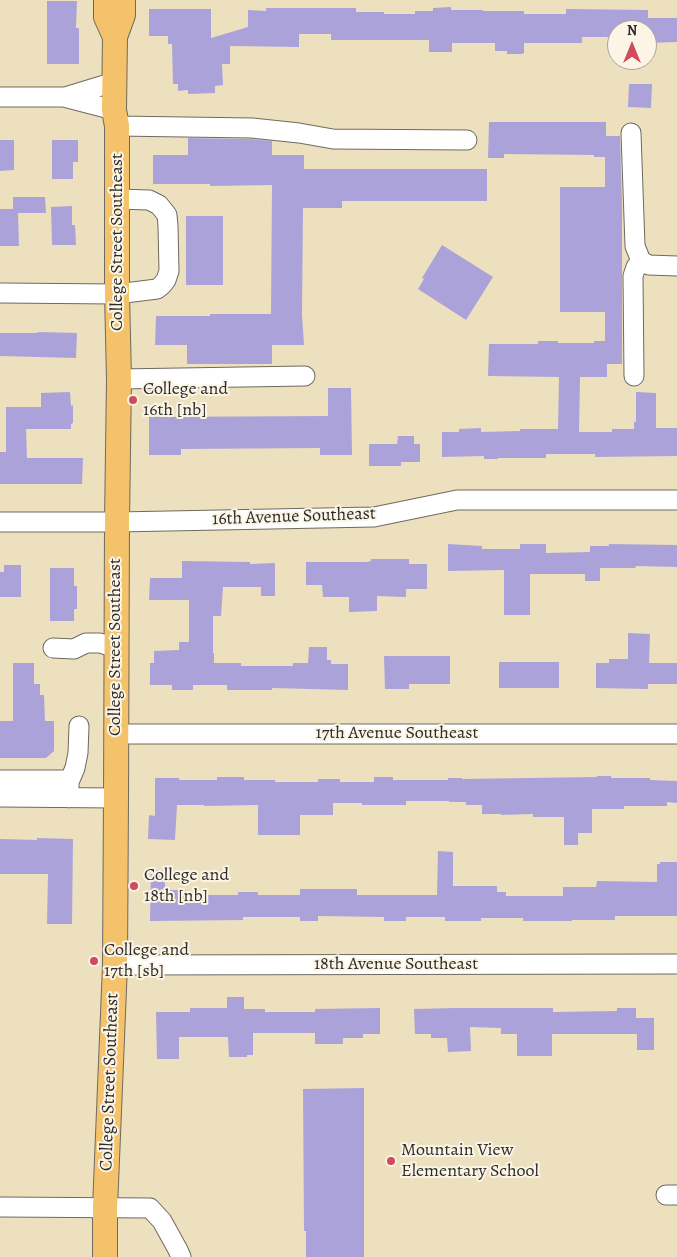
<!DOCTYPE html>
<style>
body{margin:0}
#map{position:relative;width:677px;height:1257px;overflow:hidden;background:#ece0bf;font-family:Alegreya,serif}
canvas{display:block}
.north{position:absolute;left:607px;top:20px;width:50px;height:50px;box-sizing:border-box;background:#fcf5e5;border:1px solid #a8a49b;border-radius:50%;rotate:0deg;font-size:14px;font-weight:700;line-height:20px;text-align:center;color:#2b2b2b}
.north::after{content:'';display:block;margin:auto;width:18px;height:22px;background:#d1495b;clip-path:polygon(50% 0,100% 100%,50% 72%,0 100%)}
</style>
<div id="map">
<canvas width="677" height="1257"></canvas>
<div class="north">N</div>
</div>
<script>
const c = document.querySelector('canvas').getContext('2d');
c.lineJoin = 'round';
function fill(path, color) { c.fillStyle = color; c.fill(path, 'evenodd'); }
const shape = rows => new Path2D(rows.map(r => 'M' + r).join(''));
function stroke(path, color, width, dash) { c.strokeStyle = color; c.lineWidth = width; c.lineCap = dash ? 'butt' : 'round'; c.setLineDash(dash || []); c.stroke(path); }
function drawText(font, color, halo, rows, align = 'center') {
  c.font = font + ' Alegreya,serif'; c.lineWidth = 4; c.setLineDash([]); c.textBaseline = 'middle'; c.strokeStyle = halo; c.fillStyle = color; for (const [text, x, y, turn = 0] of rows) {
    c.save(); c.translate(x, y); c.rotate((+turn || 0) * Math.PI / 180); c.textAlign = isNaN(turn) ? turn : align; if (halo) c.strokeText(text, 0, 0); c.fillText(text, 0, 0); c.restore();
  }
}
const building = shape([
 [47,1,77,1,76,28,79,28,79,64,47,64],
 [451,7,451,10,483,10,483,11,524,11,524,14,566,14,566,9,648,10,648,18,677,18,677,42,647,43,647,30,617,30,617,37,582,37,582,43,524,43,524,53,522,54,507,54,507,51,495,51,495,43,452,43,452,52,429,52,429,40,331,40,331,34,299,34,299,47,230,46,230,64,222,64,223,85,215,86,215,93,188,94,188,90,178,91,178,84,173,84,172,44,168,44,168,36,149,36,149,9,211,9,211,38,248,27,248,10,266,11,266,8,356,8,356,12,384,12,384,14,415,14,415,11,433,11,433,8],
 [629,84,652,84,651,108,628,107],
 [489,122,606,122,606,136,620,136,622,205,622,364,607,364,607,377,580,377,579,432,612,432,612,429,634,429,634,422,636,422,636,392,656,393,656,428,677,428,677,456,595,457,595,454,546,454,546,458,498,458,498,459,484,459,484,456,442,457,442,432,459,432,459,429,481,428,481,432,520,431,520,429,558,429,559,377,488,376,489,344,538,344,538,341,558,341,558,343,594,343,594,341,605,341,605,312,560,312,560,187,605,187,605,157,594,157,594,155,504,154,504,158,488,158],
 [188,138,251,139,272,141,272,155,304,155,304,169,487,169,487,201,342,201,342,208,303,208,302,315,304,345,272,345,272,364,187,364,187,345,155,345,156,316,210,316,210,314,271,314,272,185,210,186,210,184,153,184,153,155,188,155],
 [0,140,14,140,14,170,0,171],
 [52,140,78,140,78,162,73,162,73,179,52,179],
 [13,197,45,197,46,213,18,213,19,246,0,246,0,209,13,209],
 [72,206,72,225,75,225,76,245,52,245,51,207],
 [186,216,223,216,223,285,186,285],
 [442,245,493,277,466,320,418,289,424,279,422,278],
 [38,332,77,333,76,358,0,356,0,333,37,333],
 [328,388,351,388,352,455,320,455,320,448,181,449,181,455,149,455,149,417,328,416],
 [70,392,71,406,73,405,73,423,71,424,71,429,26,429,27,458,83,458,82,484,0,484,0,452,6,452,6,407,41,407,41,393],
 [398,436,414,436,414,444,420,444,420,462,401,462,401,466,369,466,369,444,397,444],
 [448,544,482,546,482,549,520,549,520,544,546,544,546,553,590,552,590,546,609,546,609,544,677,545,677,567,636,566,635,568,600,568,600,581,585,581,585,574,530,574,530,615,504,615,504,570,448,571],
 [371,559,409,559,409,564,427,564,427,589,406,589,406,597,377,596,377,611,349,612,349,597,323,597,322,585,306,585,306,562,366,562,371,561],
 [182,561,250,562,250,564,275,563,275,596,261,596,261,587,223,587,221,616,213,616,213,653,214,653,214,663,241,663,241,666,293,666,293,663,308,663,309,647,327,647,327,660,331,660,331,664,348,664,348,690,272,688,272,690,227,690,227,685,193,685,193,690,172,690,172,685,150,685,150,663,154,663,154,651,179,650,179,642,189,642,189,600,149,600,150,578,182,578],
 [4,565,21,565,21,597,0,597,0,572,4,572],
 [50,568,74,568,74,586,77,586,77,609,74,609,74,621,50,621],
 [628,633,650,634,649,663,677,663,677,684,648,684,648,689,596,688,596,663,609,663,609,659,628,659],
 [384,656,450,656,450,684,409,684,409,689,385,689],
 [499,662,559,662,559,688,499,688],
 [13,663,34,663,34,684,40,684,40,695,44,695,45,721,54,721,54,751,46,758,0,758,0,721,13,721],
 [597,776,611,776,611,778,650,778,650,780,677,781,677,803,667,802,667,806,624,806,624,809,592,809,592,833,578,833,578,845,564,845,564,817,533,817,533,814,501,815,501,814,482,814,482,805,466,805,466,802,449,802,449,801,406,801,406,805,362,805,362,803,333,803,333,815,300,815,300,835,258,835,258,805,204,806,204,805,177,805,175,840,148,839,149,815,155,816,155,778,179,778,179,780,217,780,217,777,244,777,244,780,275,780,275,782,318,782,318,779,340,779,340,782,374,782,374,777,393,777,393,780,448,780,448,778,462,778,462,779,597,777],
 [37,838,73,839,72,924,47,924,48,874,0,874,0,839,37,840],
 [438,851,453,852,453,886,497,886,497,892,506,892,506,896,563,896,563,887,596,887,597,881,657,882,657,864,660,864,660,862,677,862,677,916,615,916,615,920,572,920,572,921,523,921,523,918,481,918,481,921,445,921,445,917,406,917,406,921,384,921,384,917,318,916,318,921,300,921,300,917,243,917,243,920,150,921,151,870,165,870,165,890,186,890,186,893,205,893,205,895,238,895,238,892,258,892,258,895,300,895,300,889,357,889,357,895,437,895],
 [227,997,244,997,244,1009,265,1009,265,1012,315,1012,315,1009,380,1008,380,1034,363,1034,363,1038,343,1038,343,1044,315,1044,315,1033,253,1033,253,1055,247,1055,247,1057,229,1057,228,1037,179,1037,179,1059,157,1059,156,1012,190,1012,190,1008,227,1008],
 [455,1008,553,1008,553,1012,617,1011,617,1008,636,1008,636,1018,654,1018,654,1050,637,1050,637,1034,552,1034,552,1056,517,1056,517,1034,501,1034,501,1028,470,1027,471,1051,448,1052,447,1038,431,1038,431,1034,415,1034,414,1009],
 [364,1088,364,1257,306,1257,306,1231,304,1231,303,1089]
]);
const minor = shape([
 [0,97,64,97,114,110],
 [65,97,114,82],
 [117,126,252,128,299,133,333,139,467,140],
 [631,133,635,246,641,261,649,265,677,266],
 [0,293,117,294,157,289,162,285,166,280,169,271,168,226,167,215,159,205,149,200,117,199],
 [634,376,633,276,636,267,641,261],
 [119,379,305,376],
 [0,522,117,522,374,517,457,500,677,500],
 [53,648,74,649,86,643,100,643,116,648],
 [116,734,677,734],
 [0,780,63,780,69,782,69,798],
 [69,782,75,768,78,753,79,726],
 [0,797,116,798],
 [115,965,677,964],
 [666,1195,677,1195],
 [0,1207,150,1208,162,1221,178,1250,181,1257]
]);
const major = shape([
 [106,0,106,17,115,37],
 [105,1257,105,1208,115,965,116,798,117,522,119,379,117,294,117,126,114,110,115,37,123,15,123,0]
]);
const markers = [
 [133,400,5,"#d1495b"],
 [134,886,5,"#d1495b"],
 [94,961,5,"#d1495b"],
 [391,1161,5,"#d1495b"]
];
const streetNames = [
 ["College Street Southeast",118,242,-90],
 ["16th Avenue Southeast",294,517,-2],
 ["College Street Southeast",116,647,-90],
 ["17th Avenue Southeast",397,734],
 ["18th Avenue Southeast",396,965],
 ["College Street Southeast",110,1082,-88]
];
const poiNames = [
 ["College and",143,390],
 ["16th [nb]",143,411],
 ["College and",144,876],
 ["18th [nb]",144,897],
 ["College and",104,951],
 ["17th [sb]",104,972],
 ["Mountain View",401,1151],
 ["Elementary School",401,1172]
];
fill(building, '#aca2da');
stroke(minor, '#6f6a5f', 21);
stroke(major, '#6f6a5f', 26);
stroke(minor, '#fff', 19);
stroke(major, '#f3c26a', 24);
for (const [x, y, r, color] of markers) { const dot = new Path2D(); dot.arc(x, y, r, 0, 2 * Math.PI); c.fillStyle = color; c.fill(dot); stroke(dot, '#fcf5e5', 2); }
drawText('18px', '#2b2b2b', '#fcf5e5', streetNames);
drawText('18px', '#2b2b2b', '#fcf5e5', poiNames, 'left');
</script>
